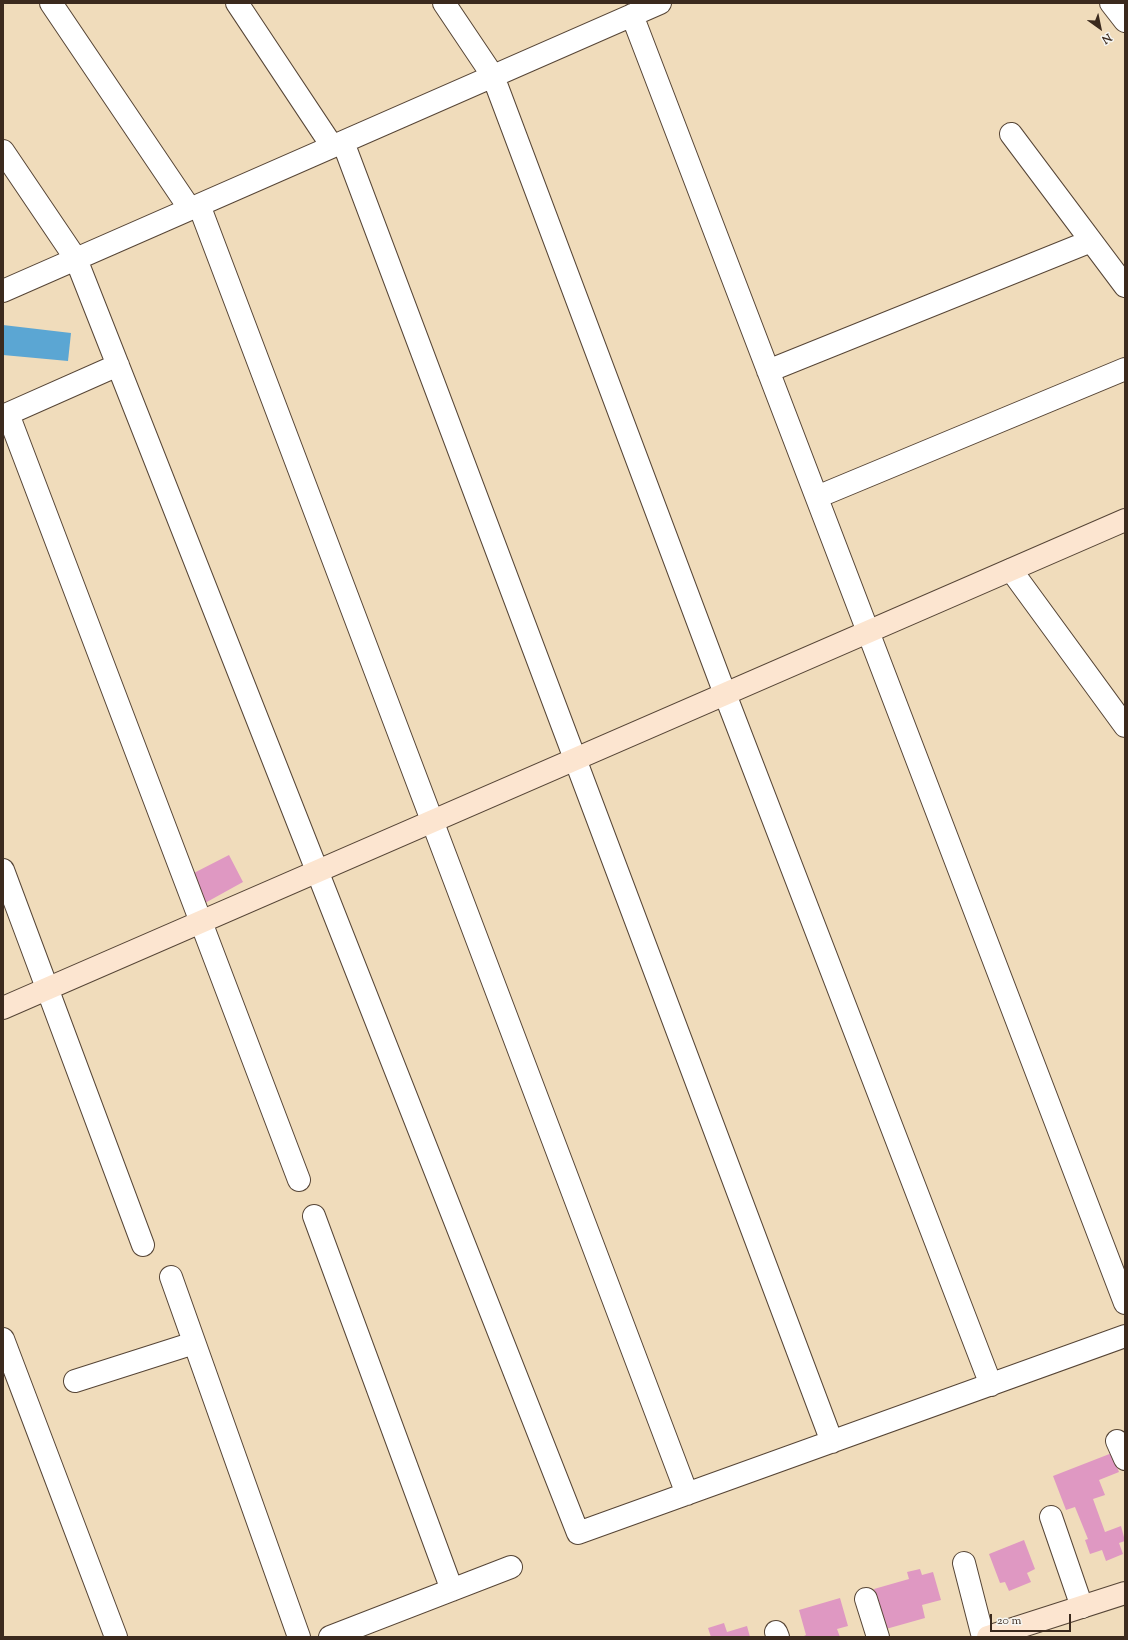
<!DOCTYPE html>
<style>
body{margin:0}
#map{position:relative;width:1128px;height:1640px;overflow:hidden;background:#f0dcbb;font-family:"Sorts Mill Goudy",serif}
canvas{display:block}
.frame{position:absolute;inset:0;border:4px solid #3b2a1e;pointer-events:none}
.north{position:absolute;left:1080px;top:8px;width:40px;height:40px;-webkit-text-stroke:3px #f6f6f2;paint-order:stroke;rotate:147deg;font-size:11px;font-weight:700;line-height:16px;text-align:center;color:#3b2a1e}
.north::after{content:'';display:block;margin:auto;width:14px;height:18px;background:#3b2a1e;clip-path:polygon(50% 0,100% 100%,50% 72%,0 100%)}
.scale{position:absolute;left:990px;top:1614px;width:81px;height:18px;box-sizing:border-box;border:2px solid #3b2a1e;border-top:0;padding-left:5px;font-size:12px;line-height:14px;white-space:nowrap;color:#3b2a1e;-webkit-text-stroke:3px #f6f6f2;paint-order:stroke}
</style>
<div id="map">
<canvas width="1128" height="1640"></canvas>
<div class="frame"></div>
<div class="north">N</div>
<div class="scale">20 m</div>
</div>
<script>
const c = document.querySelector('canvas').getContext('2d');
c.lineJoin = 'round';
function fill(path, color) { c.fillStyle = color; c.fill(path, 'evenodd'); }
const shape = rows => new Path2D(rows.map(r => 'M' + r).join(''));
function stroke(path, color, width, dash) { c.strokeStyle = color; c.lineWidth = width; c.lineCap = dash ? 'butt' : 'round'; c.setLineDash(dash || []); c.stroke(path); }
const water = shape([
 [3,325,71,333,68,361,3,355]
]);
const building = shape([
 [229,855,243,882,205,903,190,875],
 [1112,1453,1119,1472,1099,1480,1105,1495,1093,1499,1105,1532,1121,1526,1125,1541,1119,1543,1123,1554,1106,1561,1102,1550,1090,1554,1085,1540,1088,1539,1075,1507,1066,1510,1053,1476],
 [1024,1540,1035,1569,1027,1573,1031,1582,1009,1591,1005,1582,1000,1583,989,1554],
 [920,1569,922,1575,933,1572,941,1600,922,1605,925,1618,886,1629,874,1589,909,1579,907,1572],
 [840,1598,848,1626,837,1629,840,1637,802,1637,806,1635,799,1610],
 [724,1623,727,1632,747,1626,750,1637,711,1637,708,1628]
]);
const street = shape([
 [51,3,190,209],
 [237,3,332,146],
 [444,3,493,76,725,694,991,1385],
 [1111,3,1125,21],
 [632,15,1125,1303],
 [1011,134,1125,286],
 [343,142,832,1442],
 [3,151,76,259,578,1533,1125,1336],
 [199,205,687,1494],
 [3,291,660,3],
 [768,371,1091,241],
 [8,414,299,1180],
 [3,416,118,365],
 [817,497,1125,369],
 [1011,570,1125,726],
 [3,870,143,1245],
 [314,1216,452,1590],
 [171,1277,299,1637],
 [3,1339,116,1637],
 [75,1381,194,1343],
 [1117,1441,1125,1459],
 [1051,1517,1082,1607],
 [964,1563,983,1637],
 [866,1599,878,1637],
 [776,1632,778,1637],
 [330,1637,511,1567]
]);
const secondary = shape([
 [3,1008,1125,520],
 [988,1637,1125,1593]
]);
fill(water, '#5ba6d3');
fill(building, '#df98c2');
stroke(street, '#564536', 24);
stroke(secondary, '#564536', 24);
stroke(street, '#fff', 22);
stroke(secondary, '#fce5d0', 22);
</script>
